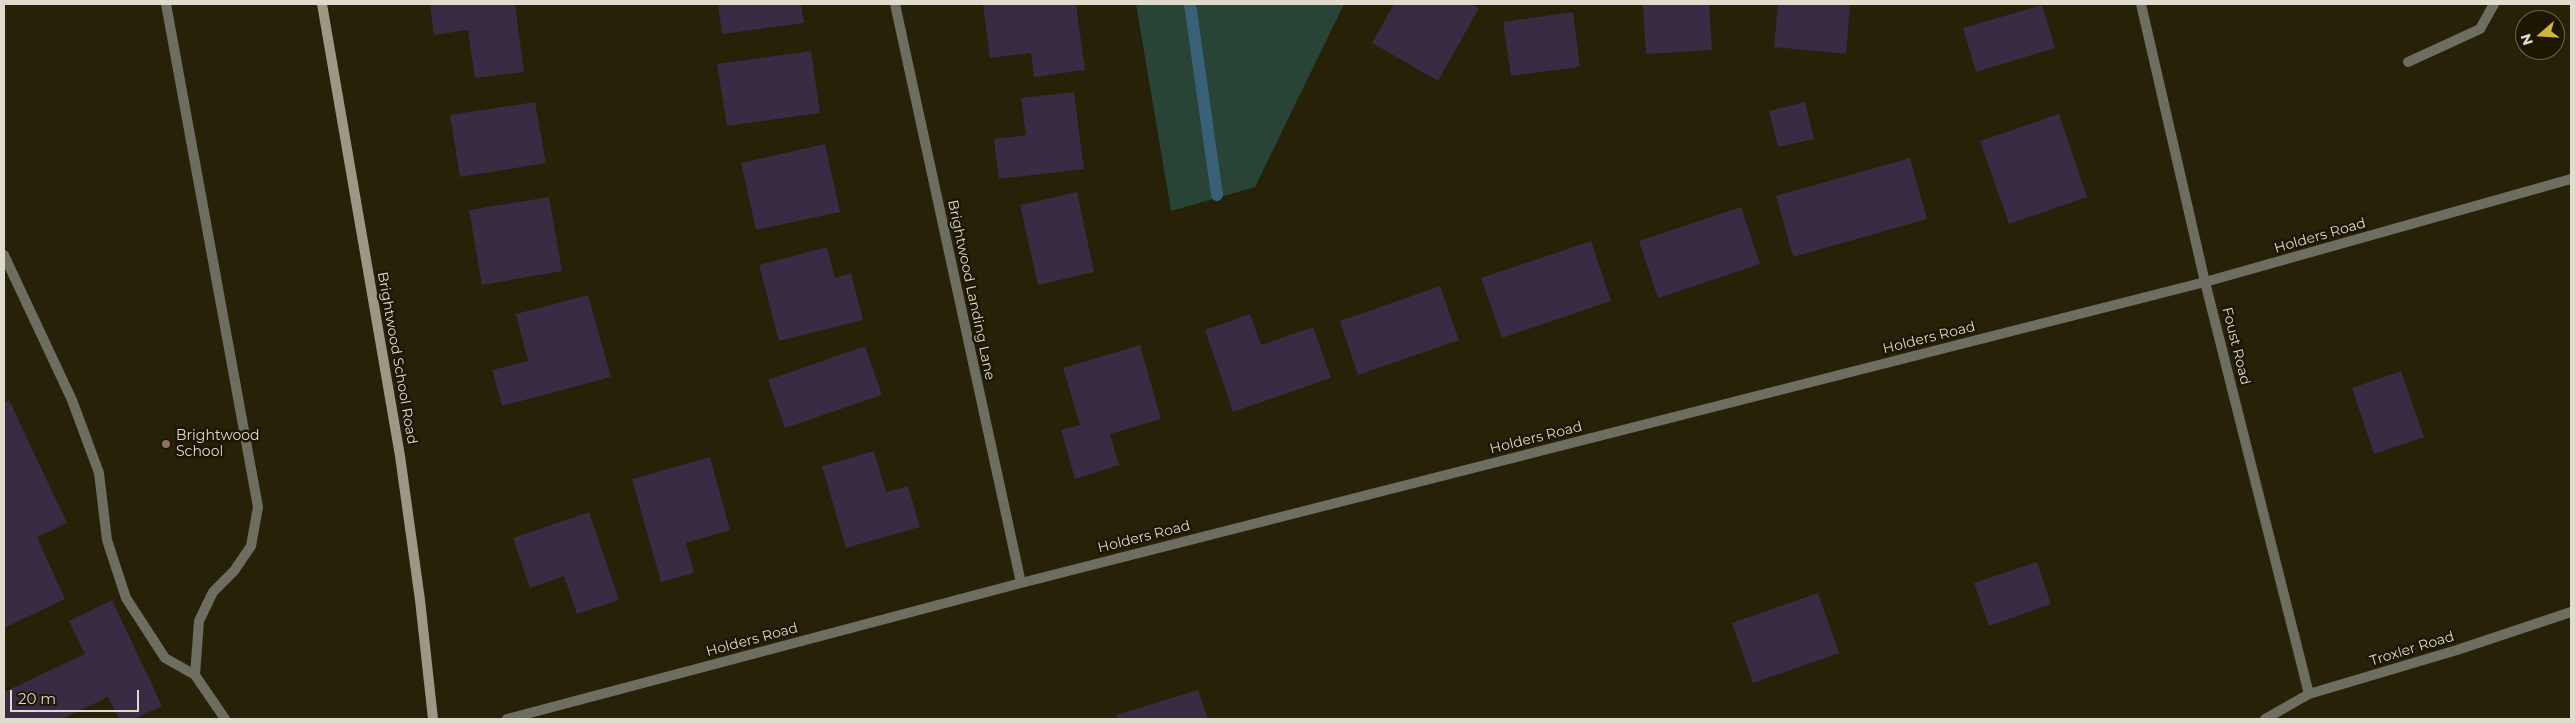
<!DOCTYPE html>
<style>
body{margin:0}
#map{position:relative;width:2575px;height:723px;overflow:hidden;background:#262107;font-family:Montserrat,sans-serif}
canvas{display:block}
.frame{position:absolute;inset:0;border:5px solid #dfdccd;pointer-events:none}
.north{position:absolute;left:2515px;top:10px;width:50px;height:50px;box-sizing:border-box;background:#1d1701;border:1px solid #6b6653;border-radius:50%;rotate:251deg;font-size:14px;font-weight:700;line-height:20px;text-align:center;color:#dfdccd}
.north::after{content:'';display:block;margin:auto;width:18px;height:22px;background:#ccb938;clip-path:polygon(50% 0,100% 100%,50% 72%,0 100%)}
.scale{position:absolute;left:10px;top:690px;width:129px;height:22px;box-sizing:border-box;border:2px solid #dfdccd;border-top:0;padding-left:6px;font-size:15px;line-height:18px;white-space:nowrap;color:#dfdccd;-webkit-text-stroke:4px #1d1701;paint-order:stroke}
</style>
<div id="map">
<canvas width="2575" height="723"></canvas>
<div class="frame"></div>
<div class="north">N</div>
<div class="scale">20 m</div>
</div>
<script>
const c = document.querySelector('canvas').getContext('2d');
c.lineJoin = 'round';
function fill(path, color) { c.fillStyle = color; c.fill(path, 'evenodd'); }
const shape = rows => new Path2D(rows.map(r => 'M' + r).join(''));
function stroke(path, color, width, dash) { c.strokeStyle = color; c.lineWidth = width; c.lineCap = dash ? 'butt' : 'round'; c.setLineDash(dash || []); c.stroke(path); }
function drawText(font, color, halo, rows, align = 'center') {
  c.font = font + ' Montserrat,sans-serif'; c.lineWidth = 5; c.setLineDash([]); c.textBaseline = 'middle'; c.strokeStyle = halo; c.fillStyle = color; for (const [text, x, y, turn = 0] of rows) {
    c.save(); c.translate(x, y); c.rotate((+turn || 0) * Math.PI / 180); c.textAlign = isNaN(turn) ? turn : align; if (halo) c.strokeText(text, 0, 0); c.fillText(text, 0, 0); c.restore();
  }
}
const green = shape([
 [1136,4,1344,4,1255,187,1171,211]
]);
const stream = shape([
 [1190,4,1217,195]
]);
const building = shape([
 [430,4,515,4,524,72,475,78,468,30,434,35],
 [718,4,801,4,804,23,722,34],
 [983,4,1076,4,1085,70,1034,77,1031,53,990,58],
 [1394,4,1471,4,1479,8,1438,81,1372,43],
 [1643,4,1709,4,1712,50,1646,54],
 [1778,4,1850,4,1846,54,1774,47],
 [2042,5,2055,48,1976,72,1963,28],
 [1573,12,1580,67,1511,76,1503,22],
 [811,51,820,113,727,126,717,64],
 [1074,92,1084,169,999,179,994,139,1026,135,1021,98],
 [535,102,546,163,460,177,450,115],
 [1805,102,1814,139,1778,147,1769,111],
 [2059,114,2087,197,2009,224,1980,141],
 [825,144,840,212,756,230,741,163],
 [1910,158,1927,219,1793,257,1776,196],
 [1077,192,1094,272,1038,285,1020,205],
 [549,197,562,271,482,285,469,210],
 [1741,207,1760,264,1658,298,1639,241],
 [1591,241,1611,301,1502,338,1481,278],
 [827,247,835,278,851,273,863,320,779,341,759,265],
 [1440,286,1459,340,1358,375,1340,321],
 [588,295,611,377,502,406,492,370,528,361,516,314],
 [1250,314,1261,345,1313,327,1331,378,1233,412,1205,330],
 [1140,345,1161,419,1110,434,1119,465,1075,479,1061,430,1080,425,1063,368],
 [865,346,882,395,785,428,768,380],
 [2401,371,2424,437,2374,454,2352,388],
 [9,400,67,523,37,537,65,599,4,628,4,403],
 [874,451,886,492,908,486,920,527,846,548,822,466],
 [710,457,730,530,686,543,694,573,661,582,632,479],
 [589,512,619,600,577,614,564,576,530,588,513,538],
 [2037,562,2051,604,1989,626,1974,583],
 [1818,593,1839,653,1753,683,1732,623],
 [112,600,162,706,134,719,119,719,108,697,62,719,4,719,4,692,85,654,69,621],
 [1198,690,1208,719,1117,719,1116,715]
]);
const service = shape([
 [166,4,258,507,251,546,234,571,213,592,199,621,195,675],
 [2408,62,2480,29,2494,4],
 [4,255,72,400,99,473,107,540,126,598,165,658,195,675,225,719]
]);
const minor = shape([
 [895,4,1021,583],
 [2141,4,2205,282,2309,694],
 [507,719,1021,583,2205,282,2571,179],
 [2265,719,2309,694,2457,650,2571,612]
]);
const secondary = shape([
 [322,4,400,456,420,600,433,719]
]);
const markers = [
 [166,444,5,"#8d6e63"]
];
const streetNames = [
 ["Holders Road",2320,236,-16],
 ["Brightwood Landing Lane",971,290,78],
 ["Holders Road",1929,338,-14],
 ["Foust Road",2236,346,76],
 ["Brightwood School Road",397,358,80],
 ["Holders Road",1536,438,-14],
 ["Holders Road",1144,537,-14],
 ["Holders Road",752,640,-15],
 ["Troxler Road",2412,649,-17]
];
const poiNames = [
 ["Brightwood",176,436],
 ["School",176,452]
];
fill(green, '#274437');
stroke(stream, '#386178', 12);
fill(building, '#372c43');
stroke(service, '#6e6d61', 10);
stroke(minor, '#6e6d61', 10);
stroke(secondary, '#9b9985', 10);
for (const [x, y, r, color] of markers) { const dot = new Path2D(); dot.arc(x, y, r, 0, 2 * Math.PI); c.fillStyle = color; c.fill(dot); stroke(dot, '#1d1701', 2); }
drawText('14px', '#dfdccd', '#1d1701', streetNames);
drawText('14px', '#dfdccd', '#1d1701', poiNames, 'left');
</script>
